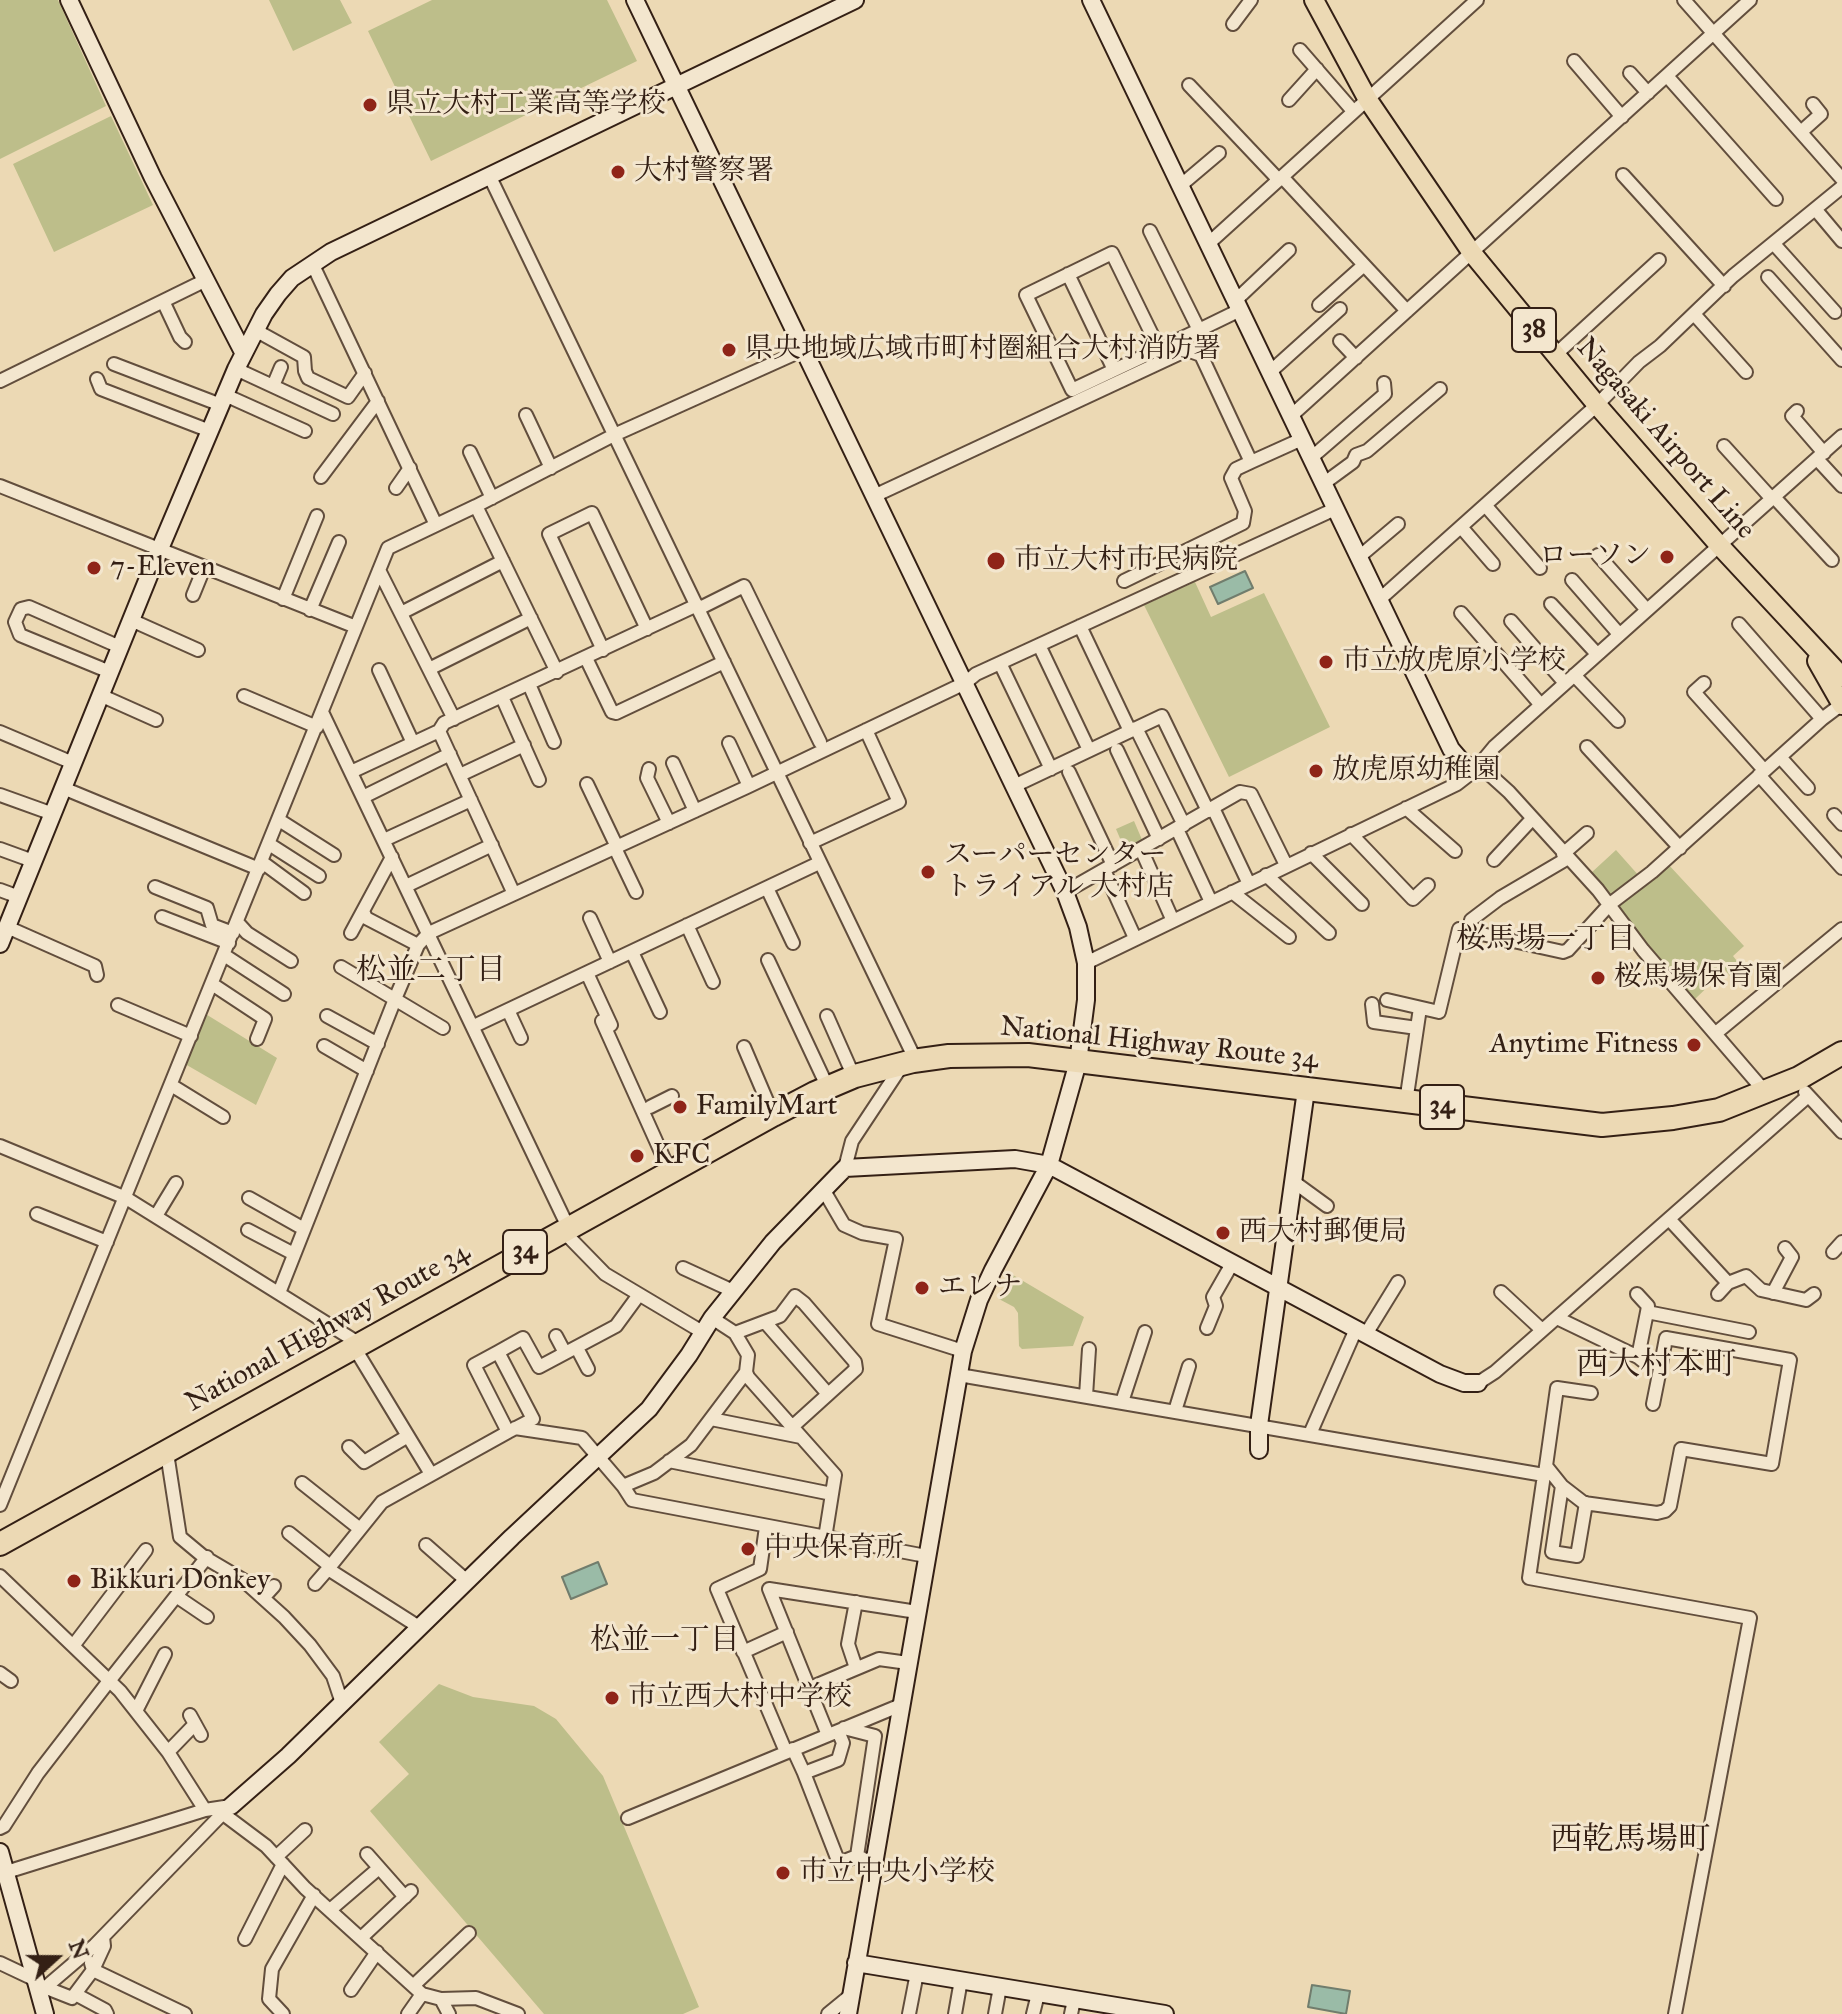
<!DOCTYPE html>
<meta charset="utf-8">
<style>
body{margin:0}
#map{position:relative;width:1842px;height:2014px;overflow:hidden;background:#ecd9b4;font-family:"IM FELL Great Primer",serif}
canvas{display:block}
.north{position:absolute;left:16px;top:1918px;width:80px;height:80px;-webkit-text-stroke:6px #f3e6ce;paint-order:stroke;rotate:69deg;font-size:22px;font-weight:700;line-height:32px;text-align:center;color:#342015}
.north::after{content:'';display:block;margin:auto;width:28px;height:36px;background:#342015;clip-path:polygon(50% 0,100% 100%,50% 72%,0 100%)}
</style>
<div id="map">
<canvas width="1842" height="2014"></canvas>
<div class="north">N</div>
</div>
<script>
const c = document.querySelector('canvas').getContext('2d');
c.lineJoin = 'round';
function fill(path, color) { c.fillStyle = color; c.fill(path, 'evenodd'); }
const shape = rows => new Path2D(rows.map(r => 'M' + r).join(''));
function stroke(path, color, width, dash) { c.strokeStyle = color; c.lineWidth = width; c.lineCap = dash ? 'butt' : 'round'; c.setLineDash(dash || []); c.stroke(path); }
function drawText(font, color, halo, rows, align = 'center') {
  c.font = font + ' "IM FELL Great Primer","Noto Serif JP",serif'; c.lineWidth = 6; c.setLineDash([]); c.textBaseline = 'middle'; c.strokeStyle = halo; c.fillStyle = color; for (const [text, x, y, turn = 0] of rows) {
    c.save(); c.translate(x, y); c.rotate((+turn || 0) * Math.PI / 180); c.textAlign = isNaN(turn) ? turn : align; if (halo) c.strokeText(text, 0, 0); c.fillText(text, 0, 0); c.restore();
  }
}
const green = shape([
 [0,0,58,0,106,106,0,159],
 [269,0,340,0,352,23,293,51],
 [432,0,607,0,637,61,431,161,368,31],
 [111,116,153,205,54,252,13,164],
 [1195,582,1211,617,1264,593,1330,727,1229,777,1144,605],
 [1134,821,1143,842,1125,850,1116,829],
 [1616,850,1640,877,1615,899,1591,873],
 [1667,863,1744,946,1733,956,1741,966,1730,976,1725,970,1693,1001,1645,947,1620,911,1616,901],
 [204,1013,277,1058,256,1105,185,1064],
 [1013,1275,1084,1317,1073,1346,1022,1349,1019,1346,1018,1313,1014,1307,999,1299],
 [439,1684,473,1697,534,1706,556,1719,603,1776,699,2007,683,2014,544,2014,370,1811,409,1774,379,1742]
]);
const water = shape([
 [1245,571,1253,588,1218,604,1210,587,1245,571],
 [598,1562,607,1584,571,1599,562,1577,598,1562],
 [1312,1985,1350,1991,1346,2014,1308,2007,1312,1985]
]);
const street = shape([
 [1684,0,1842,179],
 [1233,24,1251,0],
 [1300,50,1353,111],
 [1574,61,1622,117],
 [1630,73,1648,93],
 [1667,76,1776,199],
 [1189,85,1276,177,1285,180,1407,311],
 [1289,100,1317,69],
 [1802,131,1821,114,1813,104],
 [489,175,916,1061],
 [1623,175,1724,286],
 [1180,186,1219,153],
 [1816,210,1842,241],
 [1150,231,1199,330],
 [1208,244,1477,0],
 [1774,244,1835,312],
 [312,263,436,525],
 [1068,274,1114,370],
 [1768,277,1842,360],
 [163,301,180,337,185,342],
 [1235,301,1289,250],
 [1319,305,1364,265],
 [1694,314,1746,372],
 [255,330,304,357,305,371,308,378,348,397,365,373],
 [1340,341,1356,358],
 [1159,349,1112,253,1026,295,1072,390,1199,330,1240,310],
 [1555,355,1659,260],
 [114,364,221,405],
 [236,369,333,414],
 [1270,372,1340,309],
 [97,379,101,389,210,431],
 [0,381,206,280],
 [273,386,281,367],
 [225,395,305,431],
 [1797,411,1792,416,1824,453],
 [526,415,551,468],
 [1291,416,1750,0],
 [1724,446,1772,499],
 [470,452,492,498],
 [1311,458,1385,394,1384,383],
 [1817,459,1842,486],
 [321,477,378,401],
 [1323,484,1353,462,1356,455,1367,451,1440,389],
 [0,486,356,627],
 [396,488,410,468],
 [874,496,1187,350,1201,355,1251,462,1302,439],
 [1774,497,1832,560],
 [1485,505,1540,568],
 [476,506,557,672],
 [1461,527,1493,564],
 [1598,555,1647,610],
 [1359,557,1398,524],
 [379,570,454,719],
 [1572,580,1619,634],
 [1124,581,1243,523,1245,511,1231,478,1236,469,1251,462],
 [193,595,204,568],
 [283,599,317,516],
 [1380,599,1597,405,1639,362,1660,346,1733,276,1842,187],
 [1551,604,1597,654],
 [698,609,744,586,820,742],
 [310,610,339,542],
 [401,613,503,561],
 [1461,613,1541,705],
 [131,620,198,650],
 [1511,621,1565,683],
 [1739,624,1822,719],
 [1080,626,1130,731],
 [1039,645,1089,750],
 [603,650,549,534,592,513,647,629],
 [586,658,612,712,616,713,724,662],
 [1000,663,1051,769],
 [429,669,531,618],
 [379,670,413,743],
 [110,672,20,635,15,622,21,609,29,607,120,647],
 [1574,675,1618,721],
 [1704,683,1694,692,1764,770],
 [529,684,554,742],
 [100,695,156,720],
 [244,696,317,727],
 [502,697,539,780],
 [322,712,569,1229],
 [1136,728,1184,825],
 [0,732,73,763],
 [729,743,749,786],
 [1587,747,1680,848],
 [1117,750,1159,839],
 [1780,757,1808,788],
 [673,763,695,811],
 [649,769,647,778,669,823],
 [1475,770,1488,773,1509,792,1598,890,1643,950,1766,1093],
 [351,772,439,731],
 [1069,772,1113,865],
 [460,775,524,745],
 [1759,775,1842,868],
 [587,784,617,847],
 [1014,786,1162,716,1208,811],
 [63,788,259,869],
 [0,795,53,814],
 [363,797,450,754],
 [1213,808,1249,884],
 [1406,808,1455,851],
 [1834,815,1842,824],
 [279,820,334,855],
 [1177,829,1211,902],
 [1351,834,1413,899,1428,885],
 [384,840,471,800],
 [810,843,899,802,866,730],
 [269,844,319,876],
 [615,848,636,892],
 [0,849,33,861],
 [1141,849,1173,921],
 [1311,853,1362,904],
 [1563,854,1587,833],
 [1494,860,1532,819],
 [262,862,304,893],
 [1104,870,1135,938],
 [1266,875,1329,933],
 [406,886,492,845],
 [155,887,207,908,212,925,233,933],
 [767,888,793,943],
 [0,890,19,897],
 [1065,892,1240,792,1251,794,1286,865],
 [1232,892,1289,937],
 [514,894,439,731,444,723,697,605],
 [363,911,366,918,418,945],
 [162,917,229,943],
 [590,918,610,962],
 [1471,920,1500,898,1568,858],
 [237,922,247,933,291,961],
 [687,925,713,982],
 [7,927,95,966,97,975],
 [351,933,392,857],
 [632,952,660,1012],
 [224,955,284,994],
 [768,960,828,1088],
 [1086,963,1457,784,1475,770,1494,747,1842,436],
 [341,967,443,1028],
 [587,973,611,1025],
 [212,984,265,1019,257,1039],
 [1387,1000,1439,1012,1459,929,1563,952,1568,950,1610,904,1652,872,1822,719,1842,704],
 [1372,1004,1374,1022,1417,1028],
 [118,1005,191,1036],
 [508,1010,521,1038],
 [327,1016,378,1044],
 [827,1016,854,1077],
 [602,1021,670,1172],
 [474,1026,819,863],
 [1716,1033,1842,929],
 [324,1046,367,1071],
 [744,1047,773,1115],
 [171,1085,223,1117],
 [1805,1092,1842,1132],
 [1406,1102,1420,1008],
 [650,1107,672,1096],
 [0,1146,126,1198,360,1344],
 [845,1168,852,1141,901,1067],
 [1294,1182,1327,1206],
 [823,1189,844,1225,862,1233,896,1239,878,1324,963,1351],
 [249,1198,304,1229],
 [37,1214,107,1242],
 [156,1216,176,1183],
 [1669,1219,1728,1283,1718,1294],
 [248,1230,294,1254],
 [563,1231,605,1274,704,1333],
 [1833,1252,1842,1242],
 [683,1268,733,1291],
 [1728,1283,1746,1276,1761,1290,1806,1300,1814,1294],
 [1501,1292,1542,1330],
 [279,1293,395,999,418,945,429,933,747,787,965,683,976,674,1335,509],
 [1773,1293,1792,1257,1785,1248],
 [1637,1294,1648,1306,1647,1312],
 [712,1318,735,1333,748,1355,746,1372,748,1377,835,1475,825,1538],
 [1557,1318,1638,1357,1647,1312,1749,1332],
 [765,1322,828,1394],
 [1207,1328,1216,1306,1213,1297,1233,1262],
 [735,1333,780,1316,795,1296,804,1303,855,1362,856,1369,792,1427],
 [1366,1334,1398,1282],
 [556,1336,565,1353],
 [354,1347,431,1474],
 [577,1348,588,1369],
 [498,1352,533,1419,508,1432,474,1365,498,1352,523,1338,539,1367,616,1326,638,1296],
 [1638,1357,1643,1361,1661,1364,1653,1404],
 [959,1375,1544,1475,1529,1578,1750,1618,1675,2014],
 [1478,1383,1495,1372,1807,1097],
 [1086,1396,1089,1349],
 [1122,1402,1145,1332],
 [1175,1411,1189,1366],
 [711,1419,801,1437],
 [515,1428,582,1438,623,1486,632,1500,926,1556],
 [1310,1434,1356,1329],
 [349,1447,364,1462,408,1436],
 [167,1453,180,1537,204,1557,243,1580,284,1617,310,1645,333,1676,342,1703],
 [669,1461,832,1494],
 [1546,1466,1562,1486,1584,1503,1657,1513,1665,1511,1670,1506,1681,1449,1772,1464,1790,1360,1666,1338,1661,1364],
 [1545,1473,1557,1388,1591,1393],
 [302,1483,360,1529],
 [623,1486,654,1473,691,1445,746,1372],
 [1562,1486,1552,1552,1577,1556,1586,1503],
 [0,1505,388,548,476,506,614,435,803,350],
 [766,1527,760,1569,717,1589,786,1752],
 [289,1533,330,1566],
 [426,1545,467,1581],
 [0,1576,120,1691,168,1752,205,1810],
 [315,1584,328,1569],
 [176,1596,207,1617],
 [263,1598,274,1586],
 [419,1627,328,1569,382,1502,508,1432],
 [73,1646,146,1550],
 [743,1652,787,1632],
 [856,1668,848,1644,856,1602],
 [0,1673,11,1681],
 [810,1688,879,1659,908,1663],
 [136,1711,165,1654],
 [190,1715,201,1735],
 [844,1728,875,1736,857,1856],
 [828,1735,769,1589,917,1612],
 [793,1749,804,1773,838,1760,843,1743,838,1731],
 [168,1752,195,1724],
 [804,1773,839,1863,857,1856,862,1858],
 [222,1813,266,1846,305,1888,422,1994,441,1999,476,1998,518,2014],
 [628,1818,901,1705],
 [0,1828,4,1826,38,1773,109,1681,207,1557],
 [367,1854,405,1897],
 [276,1857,305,1830],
 [0,1874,205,1810,231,1806],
 [330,1910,379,1868],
 [103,1937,104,1946,93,1970,185,2014],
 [361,1938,411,1891],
 [245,1939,283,1864],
 [0,1963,36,1980],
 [414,1985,469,1933],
 [44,1987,72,1998,93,1970,91,1963],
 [351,1990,377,1952],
 [40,1992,95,1945,225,1811],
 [77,1995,105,2010,107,2014],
 [441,1999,449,2014],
 [283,2014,269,1999,272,1969,314,1895],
 [408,2014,422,1994],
 [828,2014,850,1996],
 [909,2014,917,1973],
 [955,2014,961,1980],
 [995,2014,1000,1987],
 [1033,2014,1038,1994],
 [1071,2014,1074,2000]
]);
const secondary = shape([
 [69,0,153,178,243,352],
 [635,0,1065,892,1078,927,1086,963,1086,1000,1078,1062,1049,1165,993,1270,979,1300,963,1351,848,2014],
 [1091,0,1451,749,1463,763,1475,770],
 [0,944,159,551,236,369,264,314,278,294,292,278,331,252,855,0],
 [1259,1450,1259,1425,1306,1090],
 [231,1806,288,1756,512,1537,649,1409,689,1355,712,1318,773,1242,845,1168,1015,1159,1049,1165,1440,1374,1464,1383,1478,1383],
 [0,1852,45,2014],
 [856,1963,1165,2014]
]);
const primary = shape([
 [1314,0,1368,100,1472,253,1597,405,1719,545,1842,677],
 [1817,661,1842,705]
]);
const highway = shape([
 [0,1544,773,1115,815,1093,855,1076,913,1061,949,1056,1028,1055,1602,1125,1673,1118,1719,1110,1799,1078,1842,1053]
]);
const markers = [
 [370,105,8,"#8f2418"],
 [618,172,8,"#8f2418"],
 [729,350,8,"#8f2418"],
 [1667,557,8,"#8f2418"],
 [996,561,10,"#8f2418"],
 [94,568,8,"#8f2418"],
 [1326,662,8,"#8f2418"],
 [1316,771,8,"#8f2418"],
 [928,872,8,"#8f2418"],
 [1598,978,8,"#8f2418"],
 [1694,1045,8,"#8f2418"],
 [680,1107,8,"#8f2418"],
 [637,1156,8,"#8f2418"],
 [1223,1233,8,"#8f2418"],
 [922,1288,8,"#8f2418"],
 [748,1549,8,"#8f2418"],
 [74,1581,8,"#8f2418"],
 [612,1698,8,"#8f2418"],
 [783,1873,8,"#8f2418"]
];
const shields = [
 [1534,330,44],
 [1442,1107,44],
 [525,1252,44]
];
const shieldNames = [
 ["38",1534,330],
 ["34",1442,1107],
 ["34",525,1252]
];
const poiNames = [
 ["県立大村工業高等学校",386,105],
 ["大村警察署",634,172],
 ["県央地域広域市町村圏組合大村消防署",745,350],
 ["ローソン",1651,557,"right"],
 ["市立大村市民病院",1014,561],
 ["7-Eleven",110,568],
 ["市立放虎原小学校",1342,662],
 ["放虎原幼稚園",1332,771],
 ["スーパーセンター",944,856],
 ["トライアル 大村店",944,888],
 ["桜馬場保育園",1614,978],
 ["Anytime Fitness",1678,1045,"right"],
 ["FamilyMart",696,1107],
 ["KFC",653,1156],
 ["西大村郵便局",1239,1233],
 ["エレナ",938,1288],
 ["中央保育所",764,1549],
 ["Bikkuri Donkey",90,1581],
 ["市立西大村中学校",628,1698],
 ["市立中央小学校",799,1873]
];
const streetNames = [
 ["Nagasaki Airport Line",1665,439,49],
 ["National Highway Route 34",1159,1044,6],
 ["National Highway Route 34",328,1328,-29]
];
const neighbourhoodNames = [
 ["桜馬場一丁目",1546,941],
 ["松並二丁目",431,972],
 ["松並一丁目",665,1642]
];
const quarterNames = [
 ["西大村本町",1656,1366],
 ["西乾馬場町",1630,1841]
];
fill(green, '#bdbe8a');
fill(water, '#9abba7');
stroke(water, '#717d6d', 2);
stroke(street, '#624e3d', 16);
stroke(secondary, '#342015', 20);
stroke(primary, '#342015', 22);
stroke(highway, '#342015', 26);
stroke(street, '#f3e6ce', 12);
stroke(secondary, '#f3e6ce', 16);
stroke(primary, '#ecd9b4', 18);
stroke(highway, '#ecd9b4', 22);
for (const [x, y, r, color] of markers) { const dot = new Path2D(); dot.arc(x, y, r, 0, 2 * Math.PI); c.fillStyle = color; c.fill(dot); stroke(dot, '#f3e6ce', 3); }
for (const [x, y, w] of shields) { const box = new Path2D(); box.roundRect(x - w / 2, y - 22, w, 44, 6); c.fillStyle = '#f3e6ce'; c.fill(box); stroke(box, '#342015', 2); }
drawText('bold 26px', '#342015', null, shieldNames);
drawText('28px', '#342015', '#f3e6ce', poiNames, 'left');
drawText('28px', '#342015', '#f3e6ce', streetNames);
drawText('30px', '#342015', '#f3e6ce', neighbourhoodNames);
drawText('32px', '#342015', '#f3e6ce', quarterNames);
</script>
